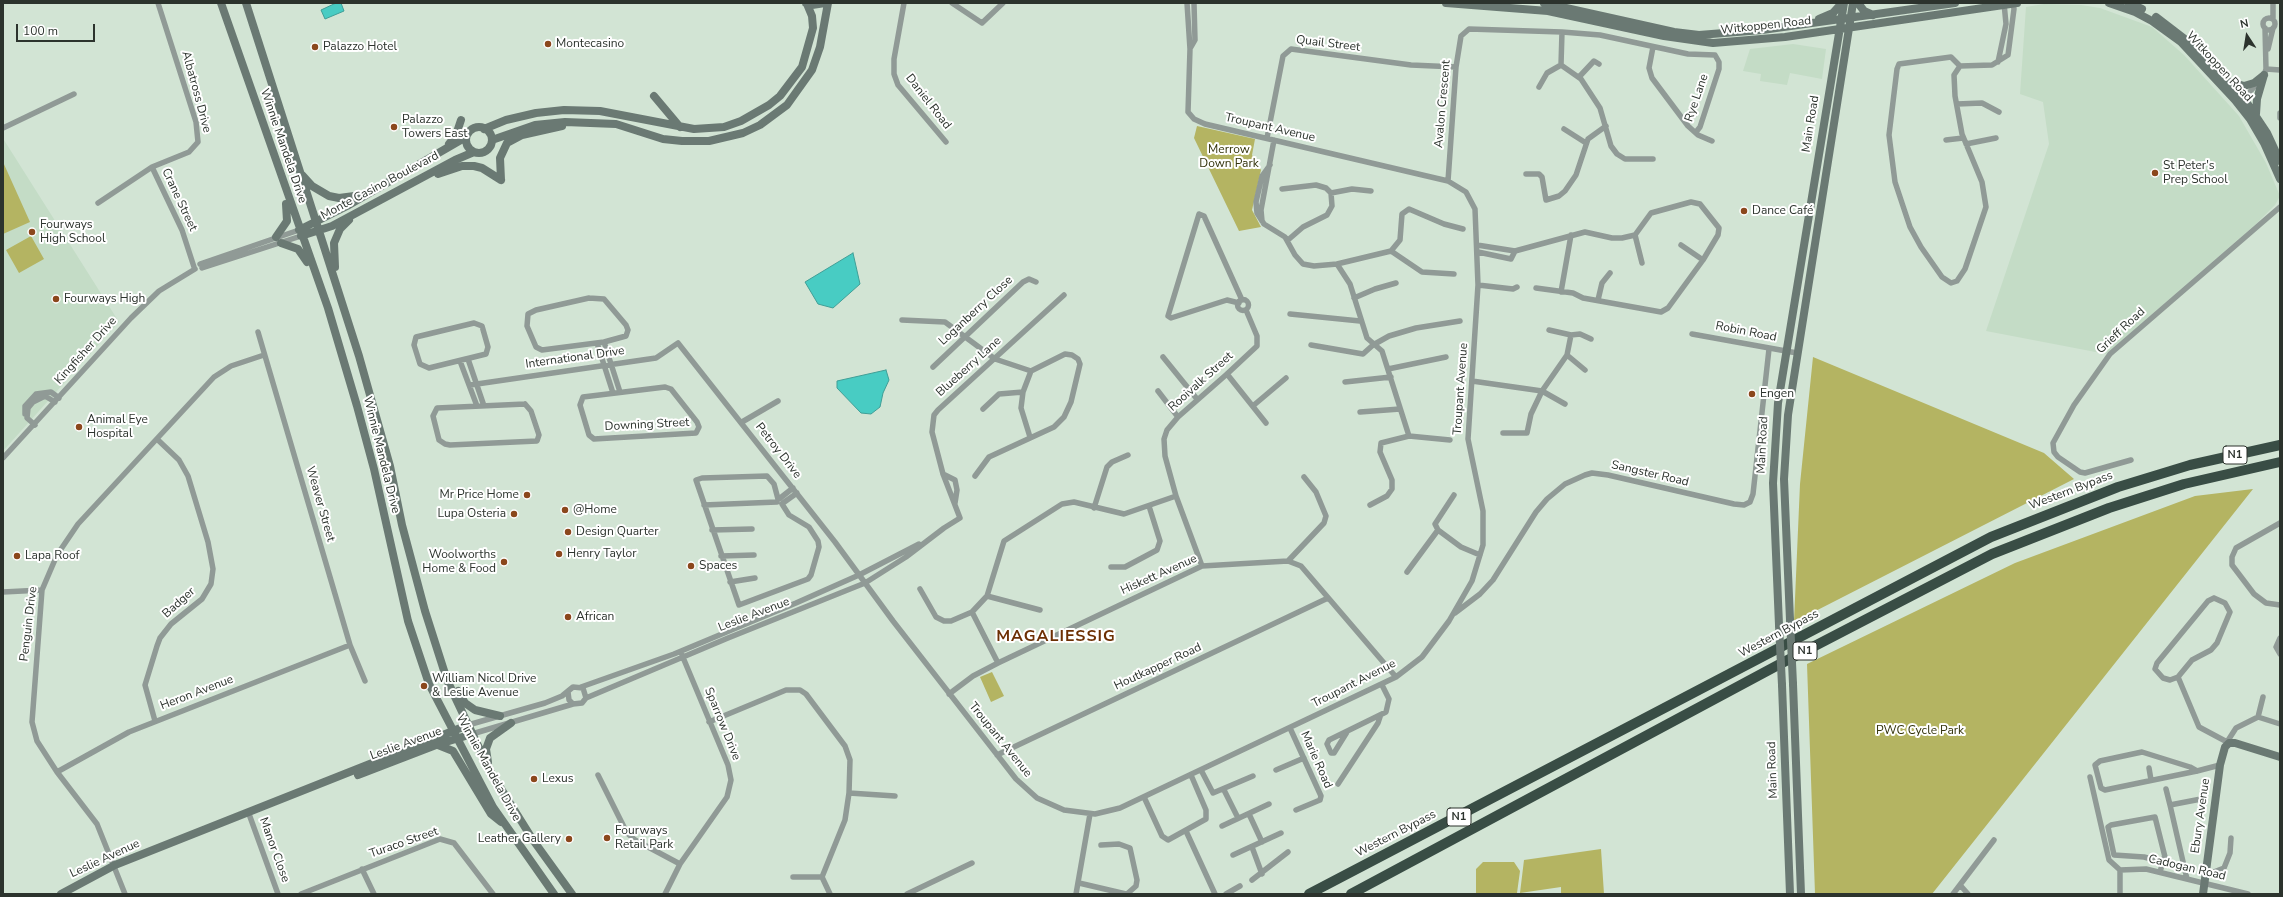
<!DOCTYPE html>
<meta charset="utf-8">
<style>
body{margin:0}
#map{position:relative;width:2283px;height:897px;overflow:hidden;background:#d2e4d4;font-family:"Nunito Sans",sans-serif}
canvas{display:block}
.frame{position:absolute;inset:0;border:4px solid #2c332d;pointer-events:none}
.north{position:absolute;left:2227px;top:16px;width:40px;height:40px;-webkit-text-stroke:3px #fff;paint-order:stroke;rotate:348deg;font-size:11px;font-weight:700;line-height:16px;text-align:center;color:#2c332d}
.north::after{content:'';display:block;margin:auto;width:14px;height:18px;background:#2c332d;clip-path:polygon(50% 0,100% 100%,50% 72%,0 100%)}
.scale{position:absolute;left:16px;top:24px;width:79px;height:18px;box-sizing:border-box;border:2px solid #2c332d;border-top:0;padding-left:5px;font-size:12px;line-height:14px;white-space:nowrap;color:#2c332d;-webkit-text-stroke:3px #fff;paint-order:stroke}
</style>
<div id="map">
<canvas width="2283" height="897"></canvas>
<div class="frame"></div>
<div class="north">N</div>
<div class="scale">100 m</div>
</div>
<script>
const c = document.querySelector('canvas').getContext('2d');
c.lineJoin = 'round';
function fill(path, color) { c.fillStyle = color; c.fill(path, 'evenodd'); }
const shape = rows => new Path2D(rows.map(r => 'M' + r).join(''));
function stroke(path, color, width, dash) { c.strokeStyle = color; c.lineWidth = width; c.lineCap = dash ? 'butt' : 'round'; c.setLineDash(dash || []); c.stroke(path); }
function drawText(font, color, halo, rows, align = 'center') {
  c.font = font + ' "Nunito Sans",sans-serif'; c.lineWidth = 4; c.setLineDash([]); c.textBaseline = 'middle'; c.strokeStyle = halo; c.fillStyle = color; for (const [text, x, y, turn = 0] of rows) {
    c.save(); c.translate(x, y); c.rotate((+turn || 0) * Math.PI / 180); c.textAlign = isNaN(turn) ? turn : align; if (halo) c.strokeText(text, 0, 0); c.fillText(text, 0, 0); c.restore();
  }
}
const built = shape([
 [2044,4,2081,5,2100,8,2152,27,2184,55,2239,116,2266,163,2280,196,2275,205,2256,224,2106,354,1986,331,2049,144,2043,102,2020,94,2026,7],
 [1793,44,1826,49,1822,79,1790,73,1787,85,1760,81,1761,74,1743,71,1750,49],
 [4,140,119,322,3,451,3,141]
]);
const green = shape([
 [1197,126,1255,139,1252,155,1261,170,1252,210,1261,227,1239,231,1194,138],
 [3,162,30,222,3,234],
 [31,236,44,259,19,273,6,250],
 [1813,357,2044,453,2074,479,1794,622,1800,484],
 [2253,489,1932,894,1815,894,1807,664,2015,563,2195,496],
 [992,672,1004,696,991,702,980,677],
 [1601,849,1604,894,1561,894,1561,887,1520,893,1524,860],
 [1483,862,1514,862,1520,871,1517,893,1476,894,1476,869]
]);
const water = shape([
 [336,3,341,3,344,11,325,19,321,10,336,3],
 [853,253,860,284,833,308,818,304,805,282,853,253],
 [886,370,889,380,883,393,880,407,871,414,861,413,837,388,837,381,886,370]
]);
const street = shape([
 [904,3,894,59,894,74,898,85,946,142],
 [952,3,982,23,1003,3],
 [2273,3,2273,19],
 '2263 24a6 6 0 1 1 12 0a6 6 0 1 1-12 0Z',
 [1191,47,1195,40,1194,3],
 [1653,47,1649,68,1652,78,1688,126,1698,135,1712,141],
 [2268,49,2273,28],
 [1998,62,2006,24,2004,3],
 [1561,65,1581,79,1600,108,1611,146,1617,154,1625,159,1653,159],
 [1561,65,1562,32],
 [1960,66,1951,57,1899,64,1897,69,1889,135,1895,182,1910,227,1921,247,1942,277,1951,283,1957,281,1965,269,1986,207,1982,182,1962,134,1955,96,1954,75,1960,66,1992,65,2008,55,2014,9,2013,3],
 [2266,69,2280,70],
 [1579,77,1594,61,1599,64],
 [1539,87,1547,73,1561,65],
 [2241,98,2249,93,2264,75,2266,69,2265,28],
 [1957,104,1982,103,1999,112],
 [2280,113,2280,118],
 [3,128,74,94],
 [1564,129,1586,143],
 [1267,138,1283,56,1291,49,1411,65,1456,67],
 [1946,140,1963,138],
 [1966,144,1996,138],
 [1270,165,1262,176,1256,202,1257,213,1264,224,1285,237,1295,255,1303,264,1314,266,1337,264,1391,251,1400,240,1402,214,1409,209,1444,224,1463,229],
 [152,167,182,230,194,267],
 [1526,174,1539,174,1542,177,1546,200,1559,196,1565,191,1576,175,1588,139,1606,126],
 [1448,181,1456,67,1461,36,1469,29,1562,32,1600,35,1688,54,1715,55,1719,62,1719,69,1700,127,1696,132],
 [1282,189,1316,185,1326,188,1331,193,1332,206,1327,215,1303,227,1288,240],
 [1331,193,1352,189,1371,191],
 [98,203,152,167,189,152,198,142,196,122,158,3],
 [1262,221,1261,210,1274,140],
 [1635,235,1642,263],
 [1477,245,1515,251,1585,232,1612,238,1622,238,1635,235,1651,213,1691,202,1700,204,1719,228,1718,235,1703,260,1668,308,1661,312,1583,298,1573,293,1536,288],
 [1681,245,1703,260],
 [1391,251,1422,272,1454,274],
 [1478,252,1511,259,1515,251],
 [200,264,299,230],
 [1337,264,1350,284,1367,338,1382,351,1409,436,1450,440],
 [202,268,301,236],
 [1478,285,1513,289,1517,287],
 [1561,292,1571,235],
 [589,298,604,299,626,325,628,330,626,336,604,342,542,350,536,347,527,326,528,314,536,310,589,298],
 [1354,298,1375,289,1396,283],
 '1237.5 305a5.5 5.5 0 1 1 11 0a5.5 5.5 0 1 1-11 0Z',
 [1598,300,1602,283,1610,273],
 [1239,303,1227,300,1171,318,1168,316,1199,214,1204,216,1242,300],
 [1290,314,1360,321],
 [902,320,945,322,995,359,1031,371],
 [474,323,482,326,488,347,486,354,429,368,420,364,414,345,416,337,474,323],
 [1549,330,1571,335,1580,334,1591,339],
 [258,332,350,645,365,681],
 [1692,334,1797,353],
 [604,342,620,392],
 [597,343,613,393],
 [1311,345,1363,354,1373,345,1389,336,1416,328,1460,321],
 [1567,355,1585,370],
 [1163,357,1197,399],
 [468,359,484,406],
 [460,361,477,406],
 [933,367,1023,282,1029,279,1036,282],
 [1388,369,1446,357],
 [1227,374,1266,423],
 [1472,381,1542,391,1565,404],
 [1345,382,1391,377],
 [470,385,656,358,678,343,835,542,893,621,1016,779,1037,798,1064,810,1095,814,1120,808,1396,677,1422,657,1449,621,1472,581,1483,545,1483,511,1468,439,1478,285,1475,209,1466,192,1448,181,1205,124,1194,119,1188,112,1190,49,1187,3],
 [665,387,671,389,697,422,699,427,696,433,594,439,589,435,580,405,583,397,665,387],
 [1158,391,1178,417],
 [525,404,531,411,539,435,537,441,450,445,445,444,439,440,433,416,437,408,525,404],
 [1254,405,1286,378],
 [983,409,999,394,1023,392],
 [1360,412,1400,409],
 [25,414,25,406,36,394,51,392,59,398],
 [742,422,778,401],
 [35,425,27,418,28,408,33,402,45,396,55,402],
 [1503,433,1527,433,1531,414,1542,391,1567,355,1571,335],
 [1030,437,1021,408,1023,392,1031,371],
 [3,458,131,318,159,291,195,269],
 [2131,460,2085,473,2080,472,2058,457,2054,452,2053,443,2074,405,2110,354,2280,207],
 [943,474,955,480,957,490,955,503],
 [975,476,989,457,1054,427,1064,417,1071,402,1080,364,1078,359,1072,355,1065,354,1031,371],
 [778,499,774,484,767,476,702,478,696,480,739,605,808,579,811,575,819,547,818,541,809,527,789,515,782,504],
 [779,499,793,488],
 [783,503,797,493],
 [704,505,777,502],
 [1370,505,1387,496,1392,489,1392,480,1380,452,1381,443,1409,436],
 [1094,508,1107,467,1112,462,1128,455],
 [2280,523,2236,548,2232,557,2232,565,2254,594,2266,603,2280,605],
 [712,530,752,529],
 [1438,530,1461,547,1480,555],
 [721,556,754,555],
 [1288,561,1324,523,1326,516,1316,492,1304,477],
 [1202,566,1176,496,1165,456,1164,439,1167,430,1178,417,1227,374,1257,346,1257,336,1246,310],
 [1111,567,1125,567,1157,550,1160,541,1149,506],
 [1407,572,1438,530,1435,524,1454,495],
 [730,582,755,578],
 [920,589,936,617,944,621,951,621,972,612,987,596,1004,541,1062,504,1074,502,1124,514,1176,496],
 [3,592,42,590],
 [987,596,1040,610],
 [2214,598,2225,603,2230,612,2217,643,2211,650,2192,660,2178,677,2170,680,2163,678,2155,669,2157,663,2208,601,2214,598],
 [972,612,998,663],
 [1455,613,1480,594,1493,580,1536,512,1547,499,1565,484,1585,475,1592,473,1608,475,1734,504,1744,505,1750,502,1753,494,1769,349],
 [2280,638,2276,647,2280,654],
 [2178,677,2199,727,2229,743],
 [581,687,674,654,796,603,859,575,919,544],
 [949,694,973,676,998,663,1202,566,1288,561,1301,566,1396,677],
 [586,698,728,638,865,583,906,557,944,528,960,518,943,474,932,432,934,415,938,410,1064,295],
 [2258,717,2263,697],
 [155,721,145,685,157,646,160,638,171,624,202,599,211,584,213,569,208,542,188,476,179,460,158,440],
 [709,722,786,690,800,690,806,694,845,746,850,760,849,793,845,820,822,877,830,894],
 [468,725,545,703,562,696,573,687,583,688,586,698,582,703,573,704,569,700,568,692],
 [1290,728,1321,796,1320,800,1296,810],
 [1347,732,1334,753,1331,753,1327,744,1329,740,1386,712,1389,699,1382,685],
 [472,734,573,704],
 [2227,742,2236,728,2258,717,2280,724],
 [997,755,1328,598],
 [2149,768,2151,780],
 [1201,770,1213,793,1253,776],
 [1276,770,1304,758],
 [2197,771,2190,767,2142,752,2100,761,2095,765,2101,788,2105,790,2197,771,2220,765],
 [57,772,129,732,350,645],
 [598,775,627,833,635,840,680,864],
 [2090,777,2109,860,2120,870],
 [1338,784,1378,723,1380,717],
 [2166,789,2170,805],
 [1224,790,1238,818],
 [849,793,895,796],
 [1144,797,1162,836,1168,840,1206,819,1206,810,1191,775],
 [249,814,278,894],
 [1249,814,1262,842],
 [1222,826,1269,804],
 [1186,831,1215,894],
 [1101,845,1119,844,1130,848,1137,880,1136,886,1127,894],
 [1252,847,1262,874],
 [1233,855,1281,833],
 [362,869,374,894],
 [2120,870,2146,869,2248,894],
 [2120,870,2120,894],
 [2160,872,2164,858,2165,857,2155,817,2111,825,2108,827,2114,855,2144,857,2163,862],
 [2206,875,2224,868,2230,853,2231,838],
 [793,877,822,877],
 [2187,879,2170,805,2201,799],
 [1252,880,1288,852],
 [1079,883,1126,894],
 [1960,885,1968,894],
 [125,894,97,824,57,772,37,741,32,722,42,590,57,555,78,524,214,377,231,366,264,355],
 [301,894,440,839,454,843,493,894],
 [665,894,680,864,727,797,731,780,728,765,682,655],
 [907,894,972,863],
 [1076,894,1090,814],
 [1226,894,1240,886],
 [1953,894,1994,840]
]);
const secondary = shape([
 [221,3,328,308,357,406,374,469,408,621,429,684,493,807,554,894],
 [246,3,359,356,390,466,402,525,425,611,447,680,490,771,533,840,572,894],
 [806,3,812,5,825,3],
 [1446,3,1548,11,1664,36,1713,43,1785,37,2017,3],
 [1544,3,1674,32,1699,35,1762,30,1955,3],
 [1858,3,1864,11,1873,15],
 [2109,3,2135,12,2152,21,2181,42,2235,100,2250,119,2264,143,2280,179],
 [2129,3,2142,9],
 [2156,17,2199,50,2243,97,2267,133,2280,161],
 [1819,19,1833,13,1842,3],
 [2231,82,2244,86,2254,83,2264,75],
 [654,96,680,127],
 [2256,114,2257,99,2264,75],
 '466 140a13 13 0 1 1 26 0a13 13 0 1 1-26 0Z',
 [484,129,506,120,536,113,564,110,600,111,694,129,724,127,741,121,769,105,780,96,802,67,813,28,812,16,807,4],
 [492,140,535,125,565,122,616,124,663,139,682,141,709,141,743,133,760,125,787,105,812,70,820,47,828,3],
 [449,144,456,135,461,120],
 [438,174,462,166,474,166,482,168,501,180],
 [302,175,312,186,329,196,339,198,362,195],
 [501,180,500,158,507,143,522,135,562,126],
 [299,230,347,206,466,137],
 [301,236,332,226,455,160,474,152],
 [276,237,287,221,286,204],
 [281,243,298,249,307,262],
 [335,267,334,243,340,229,349,220],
 [1790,620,1784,479,1788,415,1853,3],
 [1779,625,1773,483,1778,403,1844,3],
 [1793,684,1801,894],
 [1782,685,1790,894],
 [458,691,465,703,475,710,500,716],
 [438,745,453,751,491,814,501,822],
 [488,762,486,749,490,738,511,723],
 [358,775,436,745,472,734],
 [61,894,115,865,468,725],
 [2203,894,2220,765,2225,747,2229,743,2235,743,2280,757]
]);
const highway = shape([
 [1309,894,1991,537,2118,487,2190,465,2280,445],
 [1351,894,1780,664,1992,554,2109,508,2184,484,2280,462]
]);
const secondaryBridge = shape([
 [1790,620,1793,684],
 [1779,625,1782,685]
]);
const markers = [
 [548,44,4,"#8b471c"],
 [315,47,4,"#8b471c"],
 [394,127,4,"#8b471c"],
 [2155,173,4,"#8b471c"],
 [1744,211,4,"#8b471c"],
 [32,232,4,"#8b471c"],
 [56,299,4,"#8b471c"],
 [1752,394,4,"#8b471c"],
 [79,427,4,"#8b471c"],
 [527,495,4,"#8b471c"],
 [565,510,4,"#8b471c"],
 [514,514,4,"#8b471c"],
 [568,532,4,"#8b471c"],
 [559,554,4,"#8b471c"],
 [17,556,4,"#8b471c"],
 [504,562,4,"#8b471c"],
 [691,566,4,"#8b471c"],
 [568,617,4,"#8b471c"],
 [424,686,4,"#8b471c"],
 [534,779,4,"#8b471c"],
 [607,838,4,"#8b471c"],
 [569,839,4,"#8b471c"]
];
const shields = [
 [2235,455,24],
 [1805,651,24],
 [1459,817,24]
];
const shieldNames = [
 ["N1",2235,455],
 ["N1",1805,651],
 ["N1",1459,817]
];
const streetNames = [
 ["Witkoppen Road",1766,26,-6],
 ["Quail Street",1328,44,7],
 ["Witkoppen Road",2219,67,47],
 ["Albatross Drive",196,92,75],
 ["Rye Lane",1697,98,-71],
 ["Daniel Road",928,102,52],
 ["Avalon Crescent",1443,104,-85],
 ["Main Road",1811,124,-81],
 ["Troupant Avenue",1270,128,13],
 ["Winnie Mandela Drive",283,146,71],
 ["Monte Casino Boulevard",380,186,-28],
 ["Crane Street",179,200,65],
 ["Loganberry Close",976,311,-43],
 ["Grieff Road",2121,331,-43],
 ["Robin Road",1746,332,11],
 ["Kingfisher Drive",86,351,-48],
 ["International Drive",575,358,-8],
 ["Blueberry Lane",969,367,-42],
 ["Rooivalk Street",1201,382,-42],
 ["Troupant Avenue",1461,389,-86],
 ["Downing Street",647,425,-3],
 ["Main Road",1763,445,-87],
 ["Petroy Drive",778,451,52],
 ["Winnie Mandela Drive",381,455,76],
 ["Sangster Road",1650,474,13],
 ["Western Bypass",2071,491,-21],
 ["Weaver Street",320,504,74],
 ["Hiskett Avenue",1159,575,-24],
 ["Badger",179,603,-42],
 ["Leslie Avenue",754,615,-21],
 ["Penguin Drive",29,624,-83],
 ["Western Bypass",1779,634,-28],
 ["Houtkapper Road",1158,667,-25],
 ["Troupant Avenue",1354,684,-27],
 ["Heron Avenue",197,693,-21],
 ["Sparrow Drive",722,724,68],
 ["Troupant Avenue",1000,740,51],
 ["Leslie Avenue",406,744,-20],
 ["Marie Road",1316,760,66],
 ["Winnie Mandela Drive",488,768,61],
 ["Main Road",1773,770,-92],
 ["Ebury Avenue",2201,816,-82],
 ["Western Bypass",1396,834,-27],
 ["Turaco Street",404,843,-19],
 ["Manor Close",274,850,70],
 ["Leslie Avenue",105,859,-25],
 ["Cadogan Road",2187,868,13]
];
const poiNames = [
 ["Montecasino",556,44],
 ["Palazzo Hotel",323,47],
 ["Palazzo",402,120],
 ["Towers East",402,134],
 ["St Peter's",2163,166],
 ["Prep School",2163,180],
 ["Dance Café",1752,211],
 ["Fourways",40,225],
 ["High School",40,239],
 ["Fourways High",64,299],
 ["Engen",1760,394],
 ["Animal Eye",87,420],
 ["Hospital",87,434],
 ["Mr Price Home",519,495,"right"],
 ["@Home",573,510],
 ["Lupa Osteria",506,514,"right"],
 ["Design Quarter",576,532],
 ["Henry Taylor",567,554],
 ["Woolworths",496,555,"right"],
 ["Home & Food",496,569,"right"],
 ["Lapa Roof",25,556],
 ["Spaces",699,566],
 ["African",576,617],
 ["William Nicol Drive",432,679],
 ["& Leslie Avenue",432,693],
 ["Lexus",542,779],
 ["Fourways",615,831],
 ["Retail Park",615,845],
 ["Leather Gallery",561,839,"right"]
];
const parkNames = [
 ["Merrow",1229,150],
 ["Down Park",1229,164],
 ["PWC Cycle Park",1920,731]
];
const districtNames = [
 ["MAGALIESSIG",1056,637]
];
fill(built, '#c4dcc6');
fill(green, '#b4b462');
fill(water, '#48ccc3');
stroke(water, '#409e96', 1);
stroke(street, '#909a96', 5.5);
stroke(secondary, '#6a7973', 8);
stroke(highway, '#394d45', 10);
stroke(secondaryBridge, '#6a7973', 8);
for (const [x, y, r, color] of markers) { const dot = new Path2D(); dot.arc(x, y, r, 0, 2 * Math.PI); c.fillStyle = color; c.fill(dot); stroke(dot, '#fff', 1.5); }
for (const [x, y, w] of shields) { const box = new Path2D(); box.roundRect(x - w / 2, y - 9, w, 18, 3); c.fillStyle = '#fff'; c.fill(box); stroke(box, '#2c332d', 1); }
drawText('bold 11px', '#2c332d', null, shieldNames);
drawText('12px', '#2c332d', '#fff', streetNames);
drawText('12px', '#2c332d', '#fff', poiNames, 'left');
drawText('12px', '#33330b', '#fff', parkNames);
c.letterSpacing = '1px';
drawText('bold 16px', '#6c2f03', '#fff', districtNames);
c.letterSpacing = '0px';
</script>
